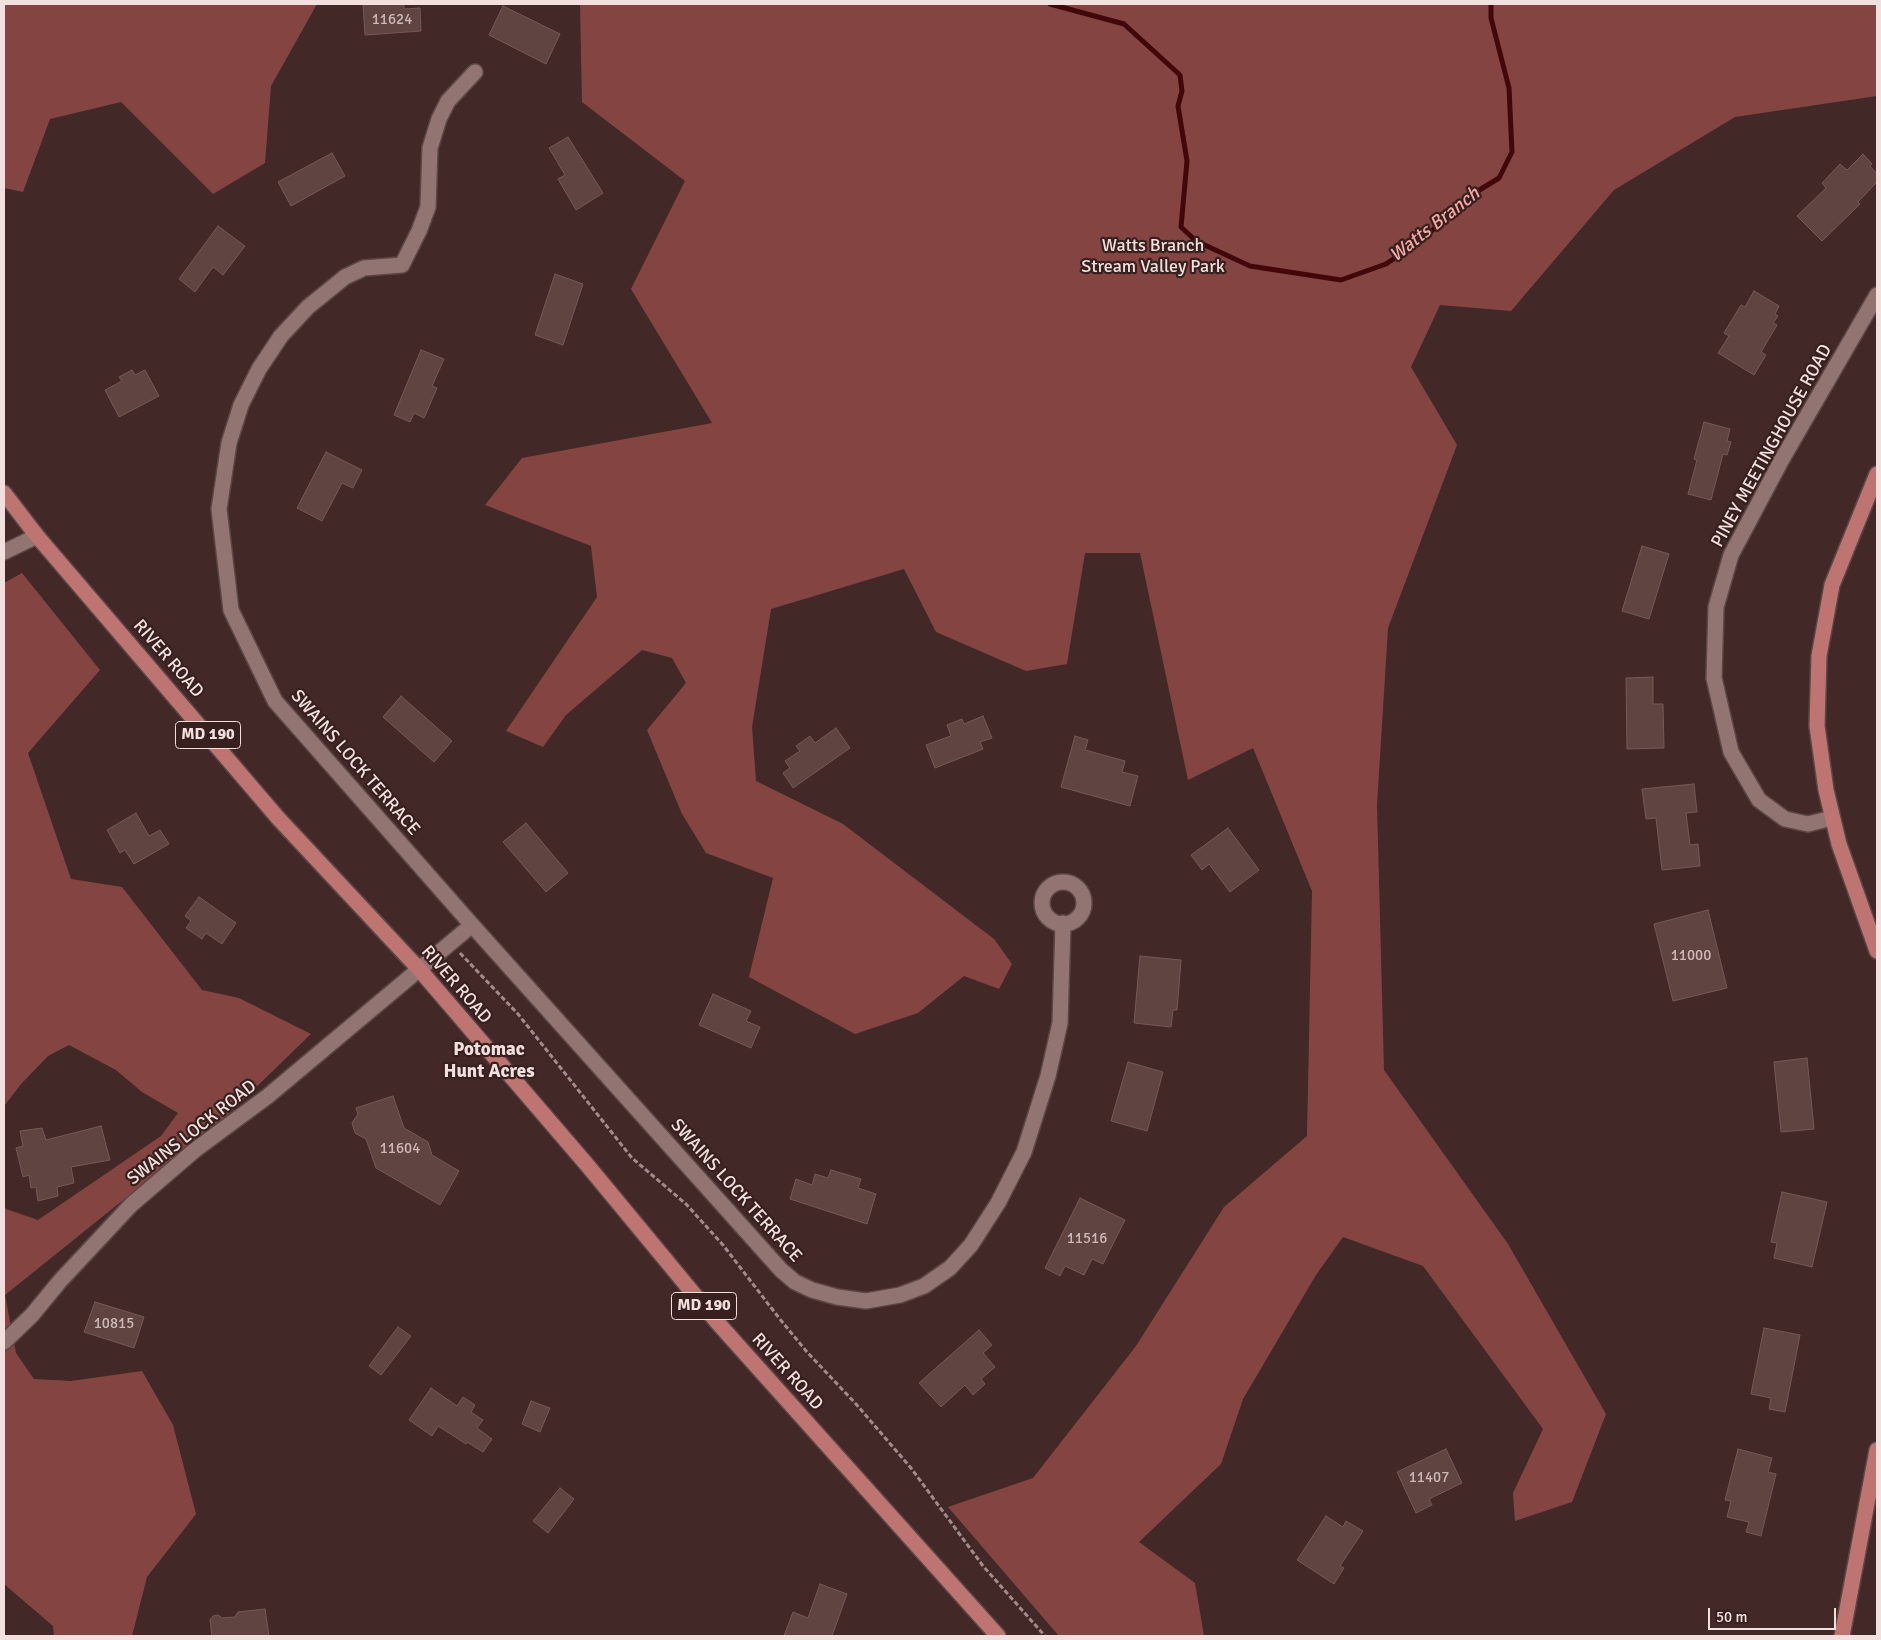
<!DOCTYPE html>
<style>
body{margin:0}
#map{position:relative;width:1881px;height:1640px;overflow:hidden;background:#422928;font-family:Signika,sans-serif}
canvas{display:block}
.frame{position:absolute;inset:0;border:5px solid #f1e0de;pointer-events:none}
.scale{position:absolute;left:1708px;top:1608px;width:128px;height:22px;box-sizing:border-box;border:2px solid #f1e0de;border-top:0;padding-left:6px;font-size:15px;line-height:18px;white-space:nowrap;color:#f1e0de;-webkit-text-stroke:4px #38201e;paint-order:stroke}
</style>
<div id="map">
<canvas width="1881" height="1640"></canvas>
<div class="frame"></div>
<div class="scale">50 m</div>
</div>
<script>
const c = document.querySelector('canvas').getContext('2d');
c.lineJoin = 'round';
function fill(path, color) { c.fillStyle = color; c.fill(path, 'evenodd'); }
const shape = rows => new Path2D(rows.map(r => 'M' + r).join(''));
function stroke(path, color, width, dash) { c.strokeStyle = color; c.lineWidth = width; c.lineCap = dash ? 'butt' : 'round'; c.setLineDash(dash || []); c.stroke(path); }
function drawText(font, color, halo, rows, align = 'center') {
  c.font = font + ' Signika,sans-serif'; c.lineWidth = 4.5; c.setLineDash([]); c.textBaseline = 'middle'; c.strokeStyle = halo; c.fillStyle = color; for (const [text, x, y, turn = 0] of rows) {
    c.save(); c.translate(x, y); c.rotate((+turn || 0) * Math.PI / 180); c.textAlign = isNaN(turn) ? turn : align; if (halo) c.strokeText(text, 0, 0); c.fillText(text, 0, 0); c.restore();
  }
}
const green = shape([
 [4,4,317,4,271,86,265,163,213,194,121,102,50,119,23,192,4,188],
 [580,4,1877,4,1877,96,1735,117,1614,190,1511,311,1440,305,1411,367,1457,445,1388,628,1377,805,1384,1070,1508,1244,1606,1414,1572,1502,1515,1521,1513,1493,1543,1429,1423,1266,1343,1237,1316,1275,1243,1399,1221,1464,1139,1542,1195,1583,1204,1636,1059,1636,948,1507,1033,1478,1136,1346,1224,1207,1307,1136,1312,891,1253,748,1188,780,1140,553,1085,553,1067,664,1026,671,936,632,904,569,771,609,752,727,756,781,843,824,994,939,1012,964,999,989,964,976,918,1013,855,1034,749,977,773,878,706,853,682,814,647,730,686,683,672,658,642,650,566,715,543,747,506,731,597,597,591,546,485,505,522,458,712,423,631,289,685,181,582,102],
 [22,573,100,670,28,753,71,879,122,887,202,990,239,998,311,1034,219,1123,5,1295,16,1353,34,1379,71,1381,142,1371,173,1425,196,1514,147,1577,132,1636,54,1636,53,1626,4,1584,4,1206,6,1209,38,1220,161,1136,178,1113,142,1092,116,1070,69,1045,48,1056,22,1083,4,1106,4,583]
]);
const stream = shape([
 [1050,4,1124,24,1180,75,1182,91,1178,106,1187,161,1181,227,1196,241,1250,266,1341,280,1386,264,1423,239,1468,197,1499,178,1512,152,1509,88,1491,18,1491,4]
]);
const building = shape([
 [363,4,404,4,404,9,420,8,421,31,365,35,363,4],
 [503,6,560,34,546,64,489,35,503,6],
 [568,137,603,193,576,210,558,179,565,175,549,148,568,137],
 [332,153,345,176,291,206,278,182,332,153],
 [1863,154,1872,164,1870,166,1877,174,1877,182,1858,202,1860,204,1822,241,1797,216,1826,188,1822,183,1840,164,1847,170,1863,154],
 [218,226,245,246,223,275,213,267,195,292,179,279,218,226],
 [555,274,583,284,563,345,535,335,555,274],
 [1754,291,1779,306,1775,314,1778,316,1773,323,1777,325,1761,352,1766,355,1754,375,1718,353,1729,336,1724,333,1741,305,1745,307,1754,291],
 [421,350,444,359,432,386,437,388,424,418,414,413,410,422,394,415,421,350],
 [132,370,135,375,145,370,159,396,119,417,105,390,122,381,119,377,132,370],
 [1704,422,1730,429,1727,441,1731,442,1727,455,1723,454,1711,500,1688,494,1697,460,1694,459,1704,422],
 [326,452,362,470,353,488,342,483,322,521,297,508,326,452],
 [1642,546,1669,554,1649,619,1622,611,1642,546],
 [1653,677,1653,704,1663,704,1664,748,1627,749,1626,678,1653,677],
 [401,696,452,741,434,762,383,717,401,696],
 [983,716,992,738,980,742,983,749,935,768,926,745,951,736,947,725,962,719,964,724,983,716],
 [836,728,850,748,793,788,783,773,790,768,785,761,800,751,796,746,810,736,815,743,836,728],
 [1075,736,1088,740,1085,750,1125,761,1122,772,1138,776,1130,806,1061,787,1075,736],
 [1694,784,1697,812,1686,813,1690,845,1698,844,1700,866,1662,870,1656,818,1646,819,1642,789,1694,784],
 [136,813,149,836,160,830,169,844,134,864,125,850,120,853,107,830,136,813],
 [526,823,568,873,546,892,503,842,526,823],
 [1228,828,1259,870,1230,892,1209,864,1202,870,1191,855,1228,828],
 [199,897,236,923,222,944,206,933,202,939,186,928,191,921,185,916,199,897],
 [1708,910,1727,988,1673,1001,1654,924,1708,910],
 [1140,956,1181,960,1177,1010,1173,1010,1171,1027,1134,1023,1140,956],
 [713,994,751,1011,746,1021,760,1027,751,1048,699,1025,713,994],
 [1807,1058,1814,1129,1781,1132,1774,1062,1807,1058],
 [1128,1062,1163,1072,1147,1131,1111,1121,1128,1062],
 [393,1096,404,1128,428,1142,432,1155,459,1171,440,1205,376,1168,366,1139,355,1133,352,1123,358,1114,356,1108,393,1096],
 [101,1126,110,1160,71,1167,74,1183,57,1187,58,1196,38,1201,36,1187,31,1188,29,1175,23,1177,16,1148,23,1146,20,1131,42,1128,46,1140,101,1126],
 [831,1170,861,1179,858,1188,876,1194,867,1224,790,1199,796,1179,812,1185,815,1174,828,1178,831,1170],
 [1782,1192,1827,1202,1812,1267,1774,1258,1777,1243,1771,1242,1782,1192],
 [1080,1198,1125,1220,1103,1264,1092,1259,1084,1275,1065,1266,1060,1276,1045,1268,1080,1198],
 [95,1302,144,1317,134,1348,84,1332,95,1302],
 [398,1327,411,1336,381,1375,369,1366,398,1327],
 [1764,1328,1800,1335,1785,1412,1769,1409,1771,1398,1751,1394,1764,1328],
 [979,1330,992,1345,983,1353,995,1367,981,1379,985,1384,973,1395,965,1385,941,1407,919,1383,979,1330],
 [431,1388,457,1406,463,1397,475,1405,471,1412,483,1420,477,1428,492,1439,483,1452,467,1442,466,1444,438,1426,432,1436,409,1420,431,1388],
 [531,1401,550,1408,540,1432,522,1424,531,1401],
 [1446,1449,1462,1483,1429,1499,1432,1505,1416,1513,1397,1472,1446,1449],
 [1738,1449,1772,1458,1768,1472,1776,1474,1761,1536,1746,1532,1749,1522,1727,1517,1731,1501,1725,1500,1738,1449],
 [560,1488,574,1499,548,1533,533,1521,560,1488],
 [1326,1516,1343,1527,1346,1521,1363,1531,1340,1566,1344,1568,1334,1584,1297,1560,1326,1516],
 [820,1584,847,1594,832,1636,784,1636,793,1612,808,1618,820,1584],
 [265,1609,269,1636,212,1636,210,1620,213,1616,218,1615,222,1618,235,1617,238,1612,265,1609]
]);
const path = shape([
 [460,953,518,1014,632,1158,686,1204,723,1245,779,1318,807,1352,856,1404,911,1468,983,1566,1045,1636]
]);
const minor = shape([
 [475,72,448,101,439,119,430,148,428,207,419,231,402,265,364,268,345,277,308,307,281,336,259,369,241,405,229,443,219,509,231,610,275,701,472,925,781,1270,795,1282,812,1290,837,1297,866,1301,900,1295,924,1286,950,1268,971,1245,998,1203,1024,1152,1048,1076,1060,1023,1063,923],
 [4,552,37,536],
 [1832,818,1808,824,1785,819,1759,800,1731,752,1714,678,1716,607,1731,555,1781,461,1877,295],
 '1042 903a21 21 0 1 1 42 0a21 21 0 1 1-42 0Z',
 [4,1342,32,1315,60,1281,131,1205,195,1150,268,1096,472,925]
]);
const major = shape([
 [1877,474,1832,585,1819,656,1817,726,1826,790,1839,844,1877,951],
 [4,493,37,536,278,818,419,969,588,1166,717,1322,998,1636],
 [1842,1636,1877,1450]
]);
const numberNames = [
 ["11624",392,20],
 ["11000",1691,956],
 ["11604",400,1149],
 ["11516",1087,1239],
 ["10815",114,1324],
 ["11407",1429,1478]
];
const shields = [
 [208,735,65],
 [704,1306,65]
];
const shieldNames = [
 ["MD 190",208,735],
 ["MD 190",704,1306]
];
const parkNames = [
 ["Watts Branch",1153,246],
 ["Stream Valley Park",1153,267]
];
const streetNames = [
 ["PINEY MEETINGHOUSE ROAD",1772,446,-61],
 ["RIVER ROAD",168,659,49],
 ["SWAINS LOCK TERRACE",355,763,49],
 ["RIVER ROAD",456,985,49],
 ["SWAINS LOCK ROAD",192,1133,-38],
 ["SWAINS LOCK TERRACE",736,1191,48],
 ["RIVER ROAD",787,1372,48]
];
const waterNames = [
 ["Watts Branch",1435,225,-38]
];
const neighbourhoodNames = [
 ["Potomac",489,1050],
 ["Hunt Acres",489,1072]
];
fill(green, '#844542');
stroke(stream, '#42070b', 5);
fill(building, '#5f4442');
stroke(building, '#765957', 1);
stroke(minor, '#5c4746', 18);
stroke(major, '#5c4746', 18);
stroke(path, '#a18c8b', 3, [5, 2.5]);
stroke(minor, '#927572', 15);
stroke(major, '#be7470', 15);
drawText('15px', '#ccb9b7', null, numberNames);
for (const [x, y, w] of shields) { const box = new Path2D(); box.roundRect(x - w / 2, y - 13.5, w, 27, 4); c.fillStyle = '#38201e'; c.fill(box); stroke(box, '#f1e0de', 1); }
drawText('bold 16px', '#f1e0de', null, shieldNames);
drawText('18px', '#f3dedc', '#38201e', parkNames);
drawText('18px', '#f1e0de', '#38201e', streetNames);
drawText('italic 19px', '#f7a8a3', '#38201e', waterNames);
drawText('bold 19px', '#f1e0de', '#38201e', neighbourhoodNames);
</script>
